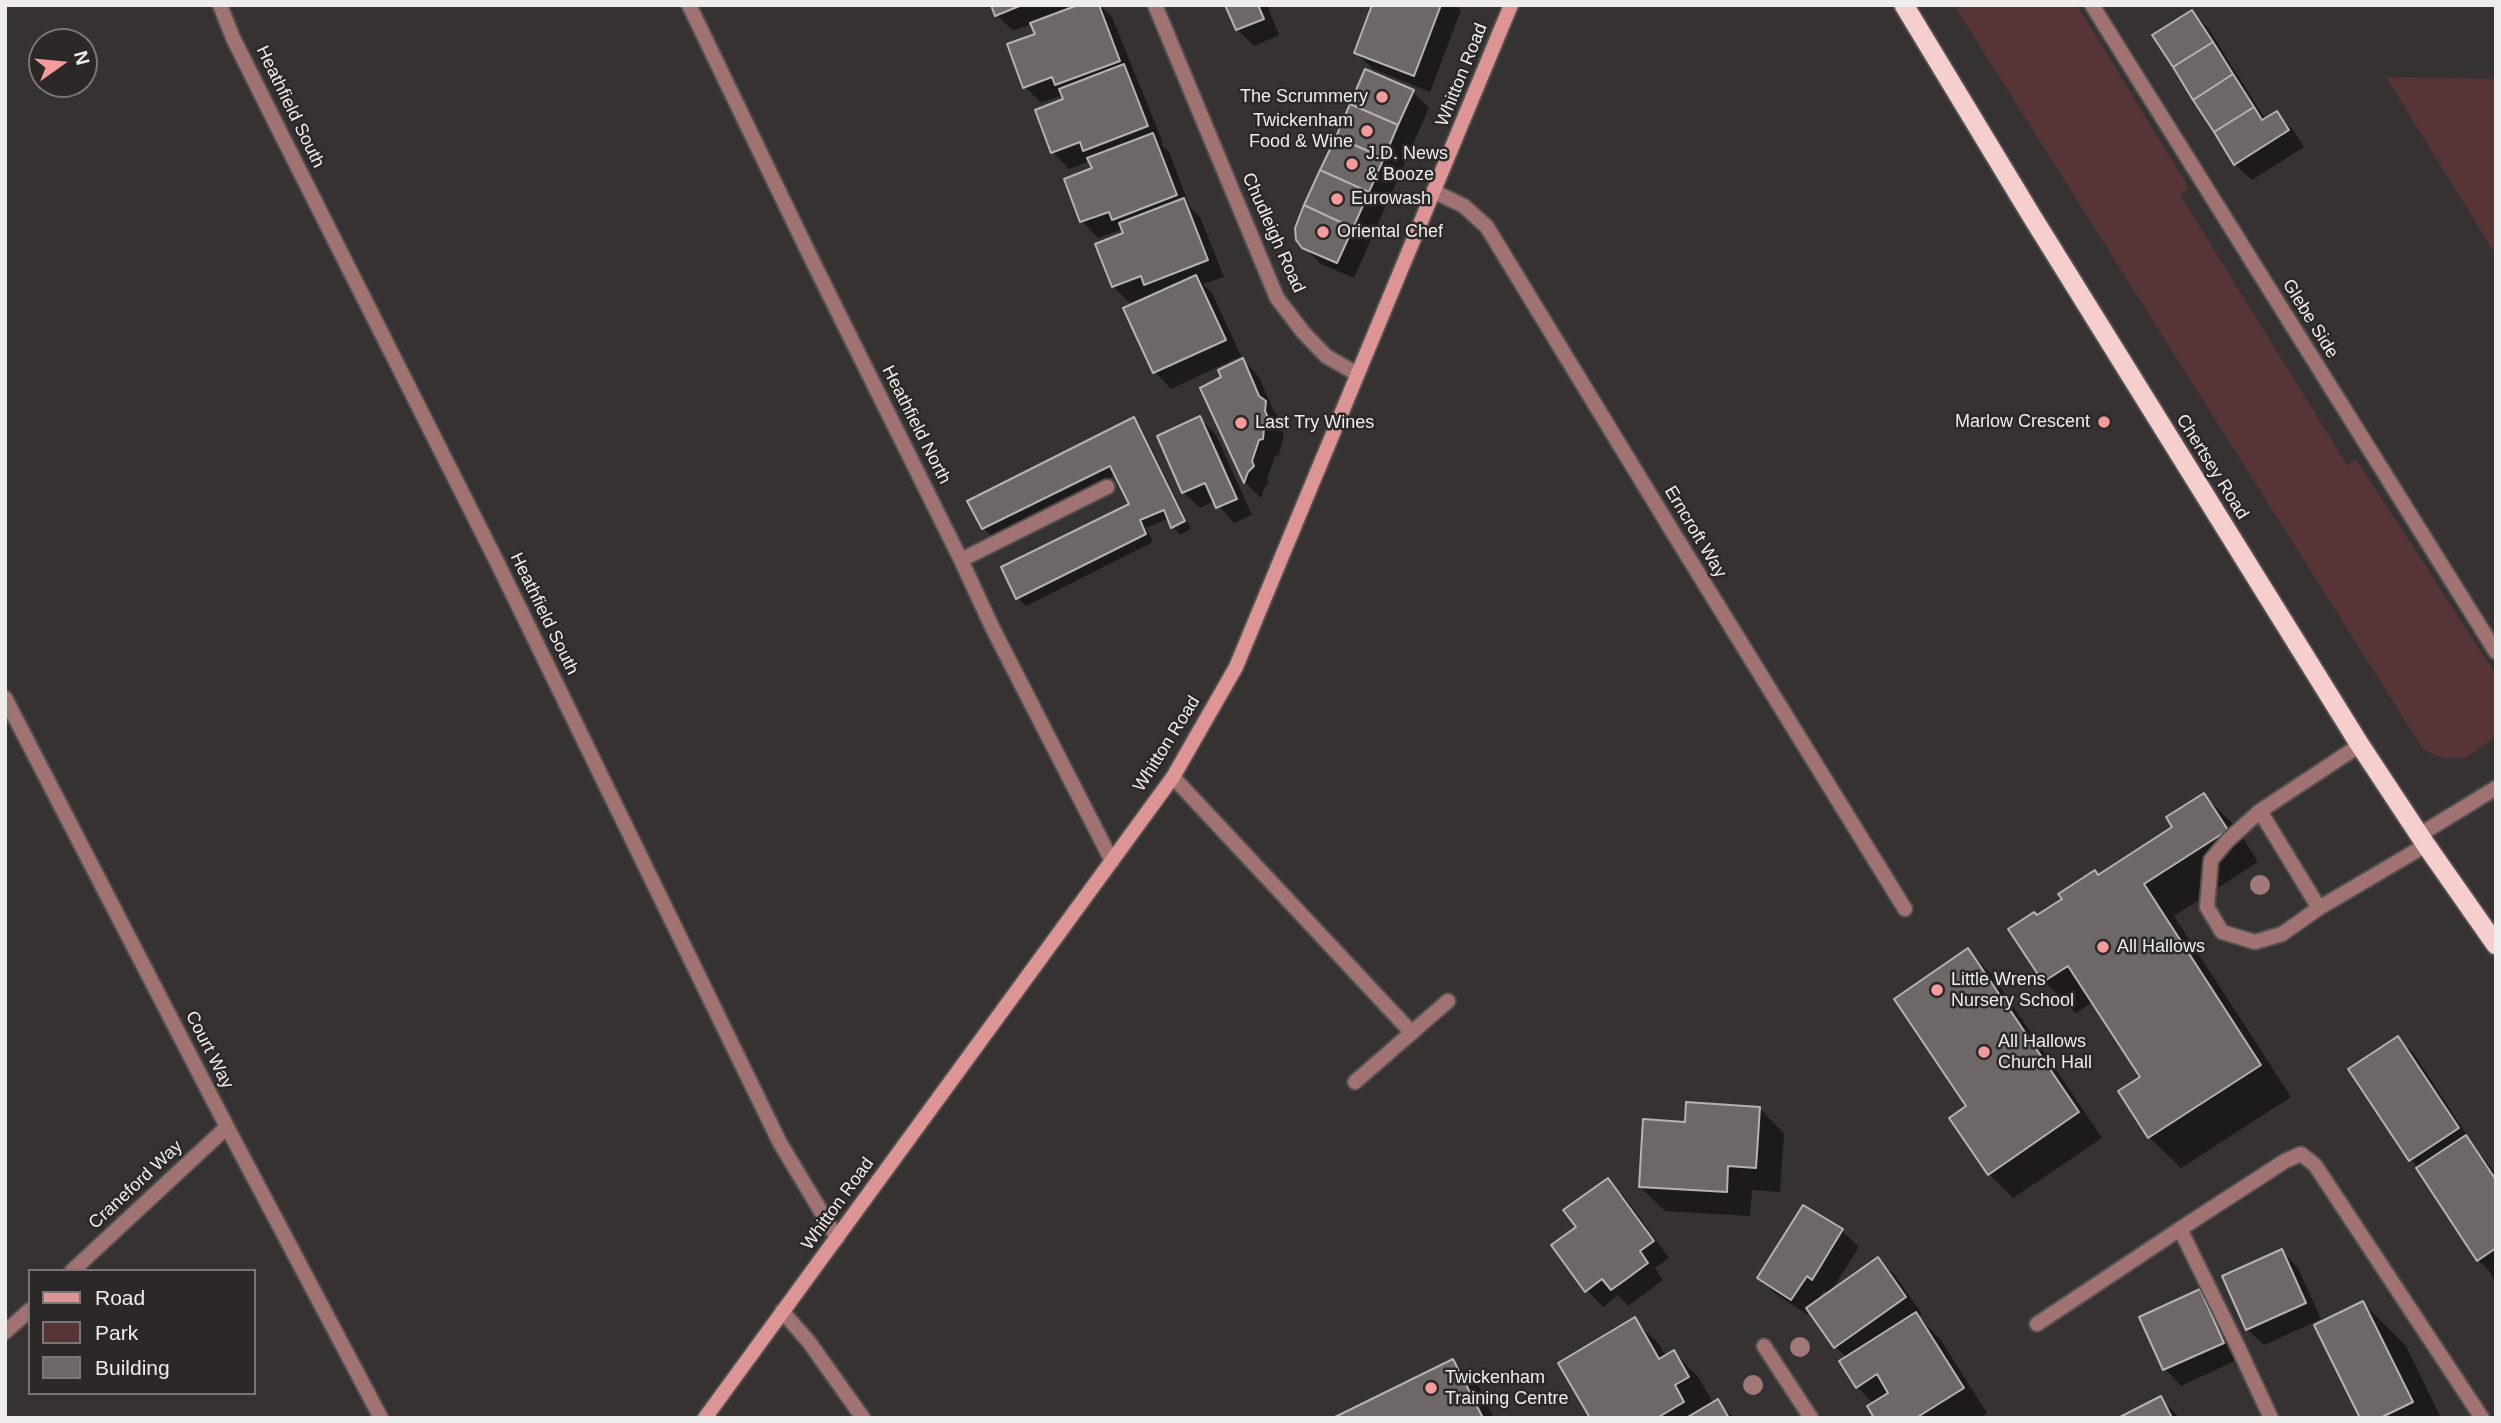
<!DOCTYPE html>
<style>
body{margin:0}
#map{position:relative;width:2501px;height:1423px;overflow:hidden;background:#373232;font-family:Helvetica,sans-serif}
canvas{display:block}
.frame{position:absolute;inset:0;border:7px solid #efecec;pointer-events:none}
.legend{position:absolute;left:28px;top:1269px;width:228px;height:126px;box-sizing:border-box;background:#2d2828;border:2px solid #7b7676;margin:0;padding:9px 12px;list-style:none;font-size:21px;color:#efecec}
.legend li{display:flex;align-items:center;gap:14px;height:35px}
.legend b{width:35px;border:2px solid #7b7676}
.north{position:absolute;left:28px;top:28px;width:70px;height:70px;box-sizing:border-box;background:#2d2828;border:2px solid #7b7676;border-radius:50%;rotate:75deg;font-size:19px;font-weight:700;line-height:28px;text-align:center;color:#efecec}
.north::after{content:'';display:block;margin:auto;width:24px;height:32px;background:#f59b9c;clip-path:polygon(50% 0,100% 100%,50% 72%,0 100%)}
</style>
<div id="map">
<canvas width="2501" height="1423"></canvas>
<div class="frame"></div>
<ul class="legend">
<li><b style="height:9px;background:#dc9494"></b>Road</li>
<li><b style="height:19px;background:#573536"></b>Park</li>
<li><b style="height:19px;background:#6d6767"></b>Building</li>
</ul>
<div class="north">N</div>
</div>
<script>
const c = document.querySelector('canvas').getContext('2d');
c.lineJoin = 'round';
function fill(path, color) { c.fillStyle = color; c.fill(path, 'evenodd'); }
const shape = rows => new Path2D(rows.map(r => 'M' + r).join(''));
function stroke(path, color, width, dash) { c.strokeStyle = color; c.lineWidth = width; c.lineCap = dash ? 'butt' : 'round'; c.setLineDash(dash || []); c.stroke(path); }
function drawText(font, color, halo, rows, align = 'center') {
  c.font = font + ' Helvetica,sans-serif'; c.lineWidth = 5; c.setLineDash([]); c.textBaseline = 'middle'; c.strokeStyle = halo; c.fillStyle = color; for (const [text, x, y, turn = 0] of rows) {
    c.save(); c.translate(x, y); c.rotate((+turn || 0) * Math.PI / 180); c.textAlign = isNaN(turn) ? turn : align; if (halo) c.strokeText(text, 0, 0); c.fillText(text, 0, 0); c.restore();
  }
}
const green = shape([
 [1954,5,2077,5,2189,188,2180,195,2347,465,2356,459,2496,675,2496,737,2466,758,2442,758,2423,749],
 [2386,77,2496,79,2496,255]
]);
const shadow = shape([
 [993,5,1106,5,1102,7,1112,17,1163,143,1161,144,1169,152,1190,207,1200,217,1224,277,1203,284,1212,293,1241,356,1171,389,1155,372,1126,309,1146,300,1145,297,1130,303,1113,286,1125,234,1123,229,1098,238,1082,221,1066,180,1094,169,1090,161,1069,169,1053,152,1037,111,1065,100,1063,95,1041,103,1025,87,1037,35,1032,24,1013,31,997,15],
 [1227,5,1267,5,1279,35,1254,46,1237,29],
 [1374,5,1456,5,1461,10,1430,92,1373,69,1356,53],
 [2192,12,2208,28,2266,120,2277,113,2293,130,2304,147,2252,180,2235,164],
 [1413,92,1429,108,1354,278,1321,264,1304,247],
 [1243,360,1259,377,1274,412,1282,420,1280,428,1284,435,1279,455,1275,456,1267,479,1269,483,1264,488,1261,498,1245,482,1202,389,1223,378],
 [1200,418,1216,435,1252,515,1234,523,1215,501,1200,508,1183,492],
 [1133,419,1141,427,1191,529,1180,535,1173,527,1169,518,1146,528,1153,542,1026,606,1018,598,1004,568,1131,505,1116,475,991,536,983,528],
 [2204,795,2236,827,2258,862,2174,916,2291,1097,2181,1168,2149,1137,2142,1078,2093,1002,2076,1013,2044,981,2037,917,2174,827],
 [1968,950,1992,975,2102,1138,2013,1198,1989,1174,1969,1106],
 [2398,1038,2414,1054,2474,1146,2496,1174,2496,1283,2490,1274,2491,1273,2478,1260,2419,1168,2411,1160],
 [1759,1108,1784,1133,1780,1192,1752,1190,1750,1216,1665,1211,1640,1187,1686,1123],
 [1607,1180,1624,1196,1669,1258,1655,1268,1663,1280,1628,1306,1618,1295,1603,1307,1587,1290,1578,1227],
 [1804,1207,1842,1231,1859,1247,1829,1294,1878,1259,1895,1275,1922,1314,1918,1316,1940,1339,1987,1413,1984,1415,1986,1418,1876,1418,1874,1404,1857,1387,1847,1358,1835,1346,1811,1311,1808,1315,1776,1294,1759,1277],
 [1824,1291,1828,1294,1816,1303],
 [2282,1251,2298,1268,2321,1319,2264,1345,2247,1329],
 [2200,1292,2216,1308,2239,1359,2181,1386,2165,1369,2142,1317],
 [2363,1303,2406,1346,2441,1418,2362,1418],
 [1634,1320,1659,1344,1666,1357,1674,1352,1698,1377,1714,1404,1717,1401,1734,1418,1592,1418],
 [1453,1361,1478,1385,1494,1418,1337,1418],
 [2161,1399,2180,1418,2122,1418]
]);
const building = shape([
 [991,5,1022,5,995,16,991,5],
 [1078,5,1099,5,1120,61,1055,85,1052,77,1023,88,1007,44,1035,34,1030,23,1078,5],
 [1225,5,1258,5,1264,19,1236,30,1225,5],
 [1372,5,1441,5,1414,76,1354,53,1372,5],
 [2192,10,2213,42,2173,67,2152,35,2192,10],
 [2213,42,2233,74,2193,100,2173,67,2213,42],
 [1124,64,1148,126,1083,151,1080,142,1051,153,1035,110,1063,99,1059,89,1124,64],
 [1365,69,1414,90,1398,125,1350,104,1365,69],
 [2233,74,2254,107,2214,132,2193,100,2233,74],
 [1350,104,1398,125,1384,158,1336,137,1350,104],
 [2254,107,2262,120,2277,111,2289,130,2234,165,2214,132,2254,107],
 [1153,133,1177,195,1112,220,1109,212,1080,222,1064,179,1092,168,1087,158,1153,133],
 [1336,137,1384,158,1369,192,1320,170,1336,137],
 [1320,170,1369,192,1353,228,1304,205,1320,170],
 [1184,198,1208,260,1144,285,1141,276,1112,287,1095,244,1123,233,1119,223,1184,198],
 [1304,205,1353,228,1337,263,1302,248,1296,240,1295,228,1304,205],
 [1196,275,1226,340,1153,373,1123,308,1196,275],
 [1243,358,1259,396,1266,401,1265,411,1268,418,1264,428,1263,439,1259,440,1252,461,1254,466,1248,472,1244,483,1200,388,1221,377,1218,370,1243,358],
 [1200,416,1237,499,1216,508,1205,483,1182,493,1157,436,1200,416],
 [1134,417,1185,521,1171,528,1164,510,1140,520,1146,534,1016,599,1001,567,1129,504,1110,466,982,529,967,501,1134,417],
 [2204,793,2228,830,2144,884,2261,1065,2148,1138,2118,1091,2140,1077,2068,966,2043,982,2008,929,2034,912,2037,915,2062,899,2058,894,2095,870,2098,875,2172,827,2166,817,2204,793],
 [1968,948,2079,1112,1988,1175,1949,1118,1966,1106,1894,999,1968,948],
 [2398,1036,2459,1128,2409,1161,2348,1069,2398,1036],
 [1686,1102,1760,1107,1756,1168,1728,1166,1727,1192,1639,1187,1643,1119,1685,1122,1686,1102],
 [2466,1135,2496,1180,2496,1248,2477,1261,2416,1168,2466,1135],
 [1608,1178,1654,1241,1640,1251,1648,1263,1625,1280,1611,1290,1602,1279,1585,1292,1551,1245,1576,1227,1563,1210,1608,1178],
 [1803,1205,1843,1229,1812,1280,1807,1276,1791,1300,1757,1278,1803,1205],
 [2282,1249,2306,1303,2246,1330,2222,1276,2282,1249],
 [1878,1257,1906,1297,1834,1348,1806,1308,1878,1257],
 [2200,1289,2224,1343,2163,1370,2139,1317,2200,1289],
 [2363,1301,2413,1402,2380,1418,2360,1418,2314,1325,2363,1301],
 [1916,1312,1964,1388,1916,1418,1874,1418,1867,1406,1888,1393,1877,1374,1856,1388,1839,1361,1916,1312],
 [1635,1317,1659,1359,1674,1350,1689,1377,1675,1385,1684,1402,1657,1418,1590,1418,1558,1363,1635,1317],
 [1453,1359,1483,1418,1333,1418,1453,1359],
 [2161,1396,2172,1418,2118,1418,2161,1396],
 [1718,1399,1729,1418,1686,1418,1718,1399]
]);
const service = shape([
 [961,560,1107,487],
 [2360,745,2260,811,2228,840,2211,860,2207,907,2222,932,2255,942,2282,934,2319,908,2426,845],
 [1173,777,1412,1033],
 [2260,811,2319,908],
 [1355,1082,1448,1001],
 [2037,1324,2180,1229],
 [2238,1347,2180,1229,2285,1161,2301,1154,2315,1165,2482,1418]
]);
const minor = shape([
 [220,5,233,38,280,132,497,562,780,1143,837,1238],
 [689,5,813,262,961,560,993,629,1112,861],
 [1155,5,1277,298,1303,332,1326,356,1357,374],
 [2092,5,2496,652],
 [1435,192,1464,206,1487,227,1677,539,1905,909],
 [5,698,227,1127,381,1418],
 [2419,835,2496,788],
 [72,1271,227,1127],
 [782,1311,809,1342,863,1418],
 [5,1332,30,1310],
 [1764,1346,1811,1418],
 [2238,1347,2271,1418]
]);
const secondary = shape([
 [705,1418,1173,777,1236,667,1511,5]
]);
const trunk = shape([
 [1904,5,2031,215,2360,745,2426,845,2496,945]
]);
const trees = [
 [2260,885],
 [1800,1347],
 [1753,1385]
];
const markers = [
 [1382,97,7,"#f59b9c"],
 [1367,131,7,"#f59b9c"],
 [1352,164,7,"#f59b9c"],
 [1337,199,7,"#f59b9c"],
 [1323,232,7,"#f59b9c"],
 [2104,422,7,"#f59b9c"],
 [1241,423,7,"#f59b9c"],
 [2103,947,7,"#f59b9c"],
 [1937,990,7,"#f59b9c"],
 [1984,1052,7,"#f59b9c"],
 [1431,1388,7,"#f59b9c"]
];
const streetNames = [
 ["Whitton Road",1462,75,-68],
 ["Heathfield South",290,107,64],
 ["Chudleigh Road",1273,233,66],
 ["Glebe Side",2310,319,58],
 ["Heathfield North",916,425,63],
 ["Chertsey Road",2212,467,58],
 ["Erncroft Way",1695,532,59],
 ["Heathfield South",544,614,64],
 ["Whitton Road",1167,744,-58],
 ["Court Way",209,1050,63],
 ["Craneford Way",136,1185,-43],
 ["Whitton Road",838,1204,-54]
];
const poiNames = [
 ["The Scrummery",1368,97,"right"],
 ["Twickenham",1353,121,"right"],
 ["Food & Wine",1353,142,"right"],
 ["J.D. News",1366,154],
 ["& Booze",1366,175],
 ["Eurowash",1351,199],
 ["Oriental Chef",1337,232],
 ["Marlow Crescent",2090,422,"right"],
 ["Last Try Wines",1255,423],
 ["All Hallows",2117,947],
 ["Little Wrens",1951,980],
 ["Nursery School",1951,1001],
 ["All Hallows",1998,1042],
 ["Church Hall",1998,1063],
 ["Twickenham",1445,1378],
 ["Training Centre",1445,1399]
];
fill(green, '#573536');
fill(shadow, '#0007');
fill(building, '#6d6767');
stroke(building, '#b7b1b1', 2);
stroke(service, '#545050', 18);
stroke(minor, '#545050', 18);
stroke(secondary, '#545050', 18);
stroke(trunk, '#545050', 23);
stroke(service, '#a07272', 14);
stroke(minor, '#a07272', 14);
stroke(secondary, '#dc9494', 14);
stroke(trunk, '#f7cece', 19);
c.fillStyle = '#a17979';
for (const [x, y] of trees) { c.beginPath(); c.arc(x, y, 10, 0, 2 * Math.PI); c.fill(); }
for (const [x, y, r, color] of markers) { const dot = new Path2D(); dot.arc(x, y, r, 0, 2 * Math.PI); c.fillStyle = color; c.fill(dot); stroke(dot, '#2d2828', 2.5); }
drawText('18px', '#efecec', '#2d2828', streetNames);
drawText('18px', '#efecec', '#2d2828', poiNames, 'left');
</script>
